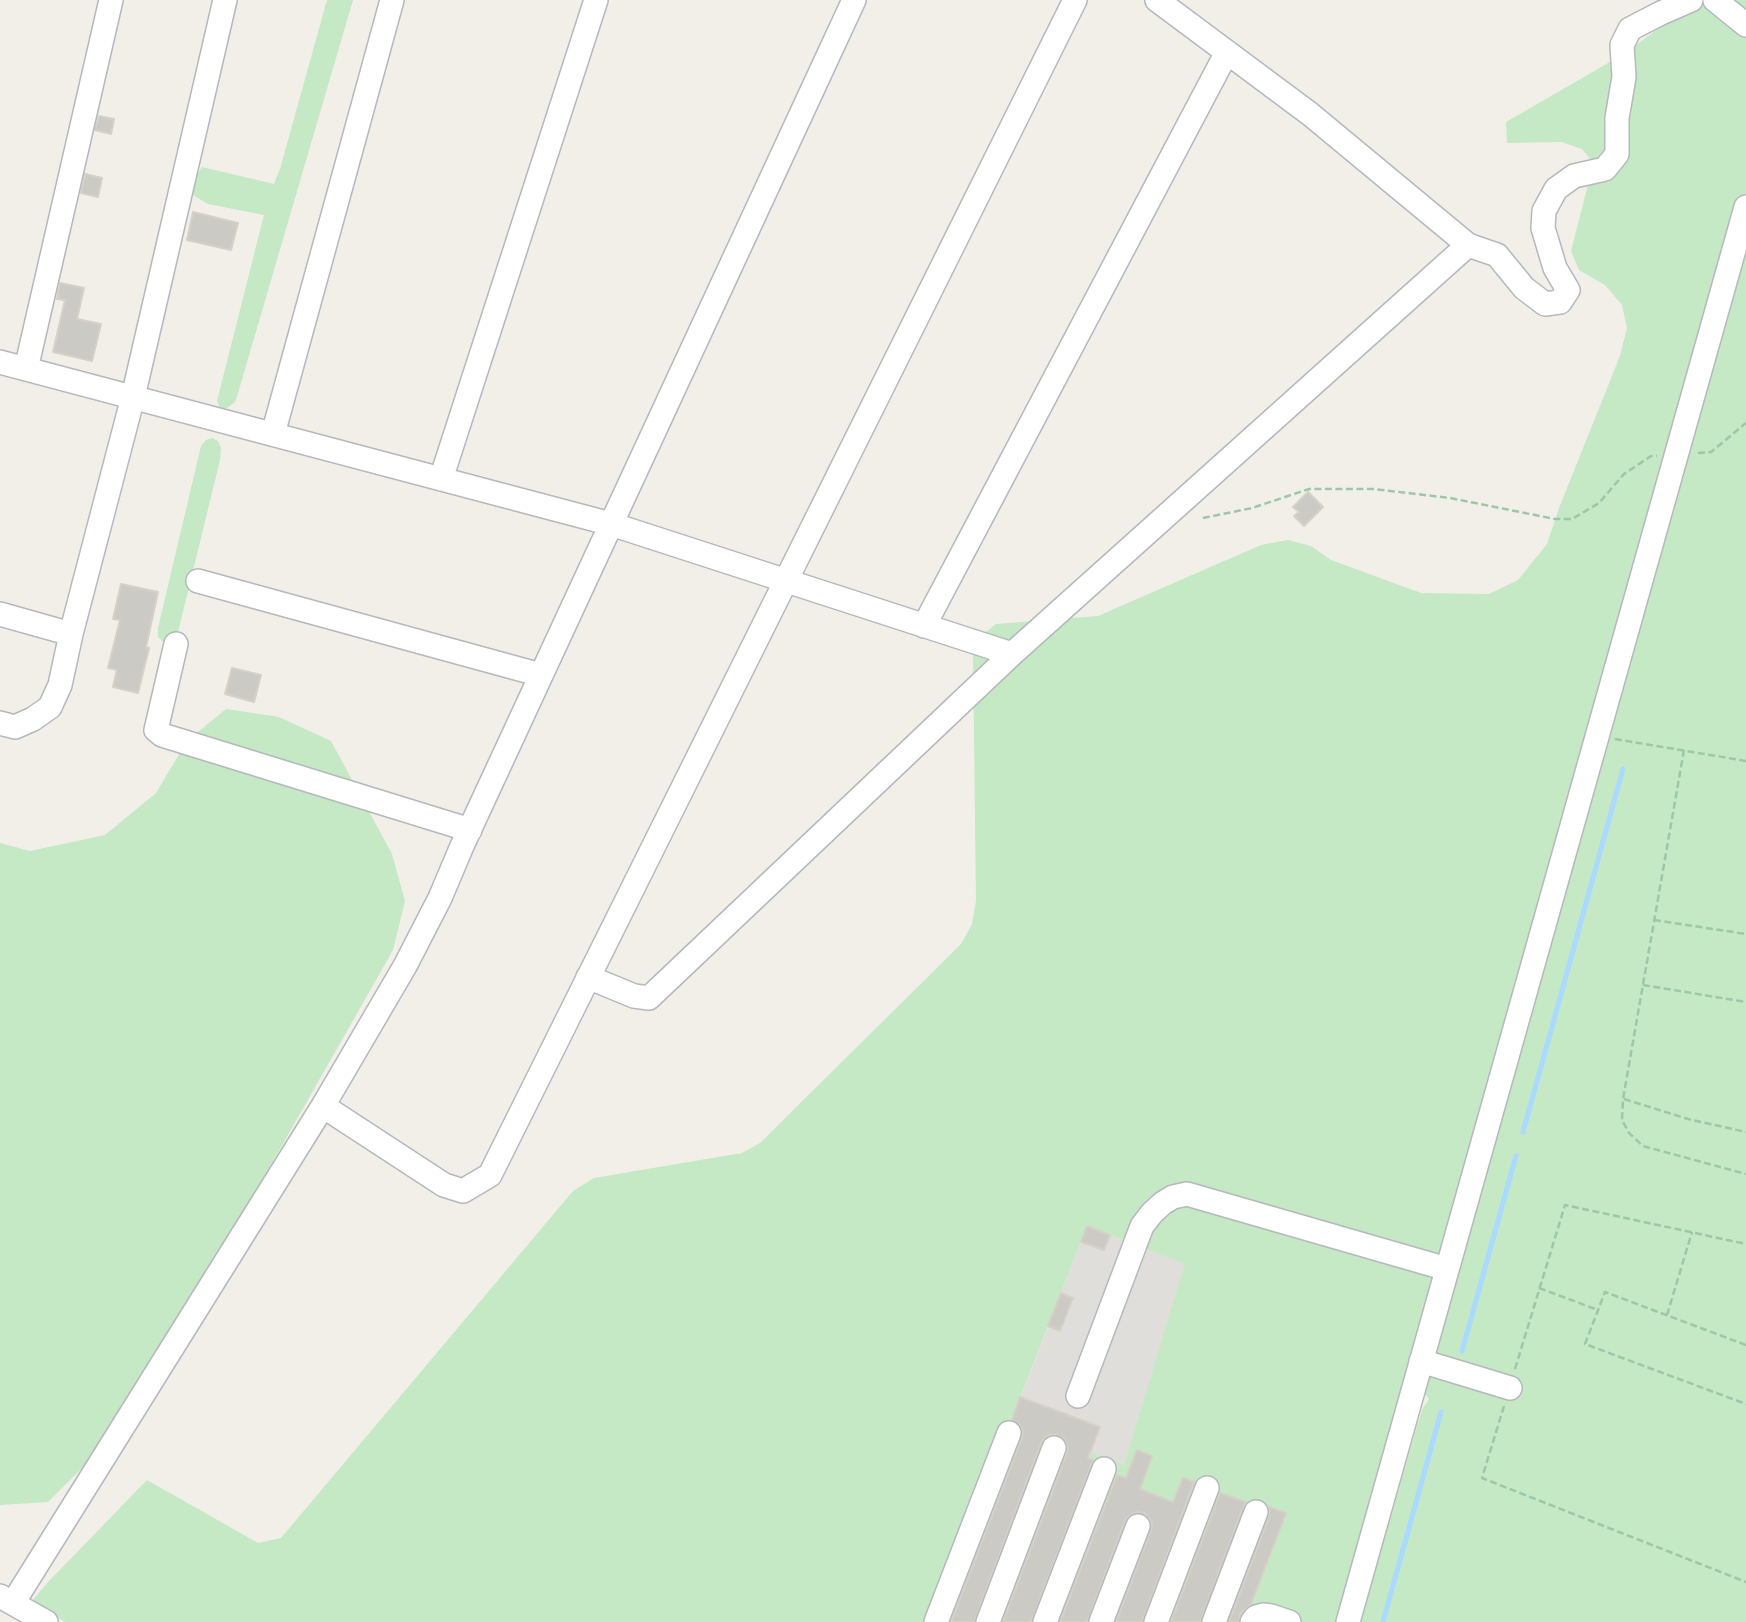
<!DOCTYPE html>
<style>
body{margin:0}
canvas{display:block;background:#f1efe8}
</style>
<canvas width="1746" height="1622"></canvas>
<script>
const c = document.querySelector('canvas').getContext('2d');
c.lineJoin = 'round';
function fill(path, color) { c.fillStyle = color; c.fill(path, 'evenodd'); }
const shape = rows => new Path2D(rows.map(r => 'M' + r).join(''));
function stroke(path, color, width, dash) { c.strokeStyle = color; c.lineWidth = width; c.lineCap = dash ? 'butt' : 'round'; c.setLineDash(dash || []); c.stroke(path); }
const industrial = shape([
 [1087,1226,1186,1264,1124,1465,1011,1422]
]);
const green = shape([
 [327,0,353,0,238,393,235,402,227,408,220,408,217,401,264,215,208,204,193,195,193,180,202,167,274,184,280,169],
 [1687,0,1746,0,1746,193,1447,1253,1338,1622,65,1622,31,1602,49,1581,147,1480,258,1543,281,1538,573,1191,594,1178,742,1153,760,1143,961,944,972,924,976,901,973,650,981,636,996,624,1098,616,1261,545,1288,540,1311,546,1331,560,1421,593,1489,594,1518,580,1547,544,1559,508,1620,356,1627,328,1622,305,1605,285,1579,270,1571,251,1589,181,1592,161,1582,149,1562,142,1507,143,1506,122,1622,55,1662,26],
 [1087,1226,1185,1264,1124,1465,1011,1421],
 [1746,223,1746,1622,1361,1622,1417,1426,1423,1408,1429,1399,1420,1388],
 [212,438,218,441,221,448,220,460,178,632,175,638,170,641,162,641,158,637,158,628,201,446,206,440],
 [226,709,279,717,331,741,392,854,405,901,393,950,160,1360,95,1455,48,1502,0,1505,0,843,30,851,105,835,156,793,187,741]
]);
const stream = shape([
 [1523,1132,1623,769],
 [1462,1351,1516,1156],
 [1383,1622,1441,1412]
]);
const building = shape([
 [99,116,114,119,111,134,95,130,99,116],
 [85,174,102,178,98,197,81,193,85,174],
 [193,212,238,223,231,250,187,240,193,212],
 [60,283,84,288,77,319,101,324,92,361,53,352,65,300,57,299,60,283],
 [1308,492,1323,507,1304,526,1294,516,1299,512,1293,507,1308,492],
 [121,584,158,592,146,647,149,648,138,693,113,687,117,670,108,668,120,620,113,619,121,584],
 [232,668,261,675,254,702,225,694,232,668],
 [1087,1226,1110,1235,1104,1250,1081,1242,1087,1226],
 [1061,1293,1073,1298,1060,1331,1048,1326,1061,1293],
 [1020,1397,1100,1427,1088,1458,1093,1460,1031,1622,1003,1622,1067,1453,1068,1446,1065,1440,1058,1435,1051,1434,1046,1437,1041,1443,974,1622,951,1622,1022,1438,1023,1432,1020,1425,1012,1420,1020,1397],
 [1137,1450,1152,1456,1140,1489,1173,1502,1183,1478,1194,1482,1142,1622,1116,1622,1151,1530,1152,1523,1148,1517,1144,1513,1137,1512,1130,1515,1125,1521,1087,1622,1060,1622,1117,1475,1126,1478,1137,1450],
 [1220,1493,1246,1502,1243,1507,1200,1622,1171,1622,1220,1493],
 [1269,1507,1286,1513,1251,1604,1241,1613,1238,1622,1229,1622,1269,1517,1269,1507]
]);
const path = shape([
 [1698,453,1711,452,1746,423],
 [1203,518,1252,508,1309,489,1374,489,1450,498,1555,519,1572,519,1599,503,1624,474,1651,456,1657,456],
 [1615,739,1746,761],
 [1684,750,1623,1099,1622,1120,1629,1133,1643,1146,1746,1174],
 [1654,920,1746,934],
 [1643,985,1746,1002],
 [1624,1099,1688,1119,1746,1132],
 [1539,1288,1598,1310],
 [1667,1315,1692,1232],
 [1746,1345,1605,1292,1585,1344,1746,1404],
 [1515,1369,1565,1205,1746,1244],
 [1504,1406,1482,1478,1746,1582]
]);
const minor = shape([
 [1157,0,1310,114,1468,245,1497,255,1524,288,1545,304,1560,302,1568,290,1555,268,1543,228,1544,211,1556,189,1574,176,1605,169,1617,154,1617,118,1624,77,1622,45,1630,29,1661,13,1691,0],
 [1715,0,1746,25],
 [0,362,611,524,1012,654,1468,245],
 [26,369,111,0],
 [273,434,392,0],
 [441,479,596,0],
 [198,581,541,675],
 [0,614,71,634],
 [924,626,1227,52],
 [176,644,156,730,162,735,470,830],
 [0,723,15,727,33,719,50,707,60,685,71,634,133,397,225,0],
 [588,977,634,996,649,998,1012,654],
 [323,1106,444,1185,463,1191,490,1175,1075,0],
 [1421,1361,1510,1388],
 [1078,1396,1142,1226,1152,1213,1163,1203,1173,1197,1187,1194,1447,1269],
 [0,1596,46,1622],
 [13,1603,323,1106,405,966,440,898,462,846,854,0],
 [936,1622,1009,1433],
 [988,1622,1054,1448],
 [1045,1622,1104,1469],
 [1101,1622,1138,1526],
 [1156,1622,1207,1488],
 [1214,1622,1256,1512],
 [1252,1622,1256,1617,1263,1615,1271,1616,1289,1622],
 [1348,1622,1746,207]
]);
fill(industrial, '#e0deda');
fill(green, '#c5e8c5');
stroke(stream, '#aadaff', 5);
fill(building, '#cccac5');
stroke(building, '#d6d1c6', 2);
stroke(minor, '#b5b8bc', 26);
stroke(path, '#9cc7a9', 2.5, [7, 3.5]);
stroke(minor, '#fff', 23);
</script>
